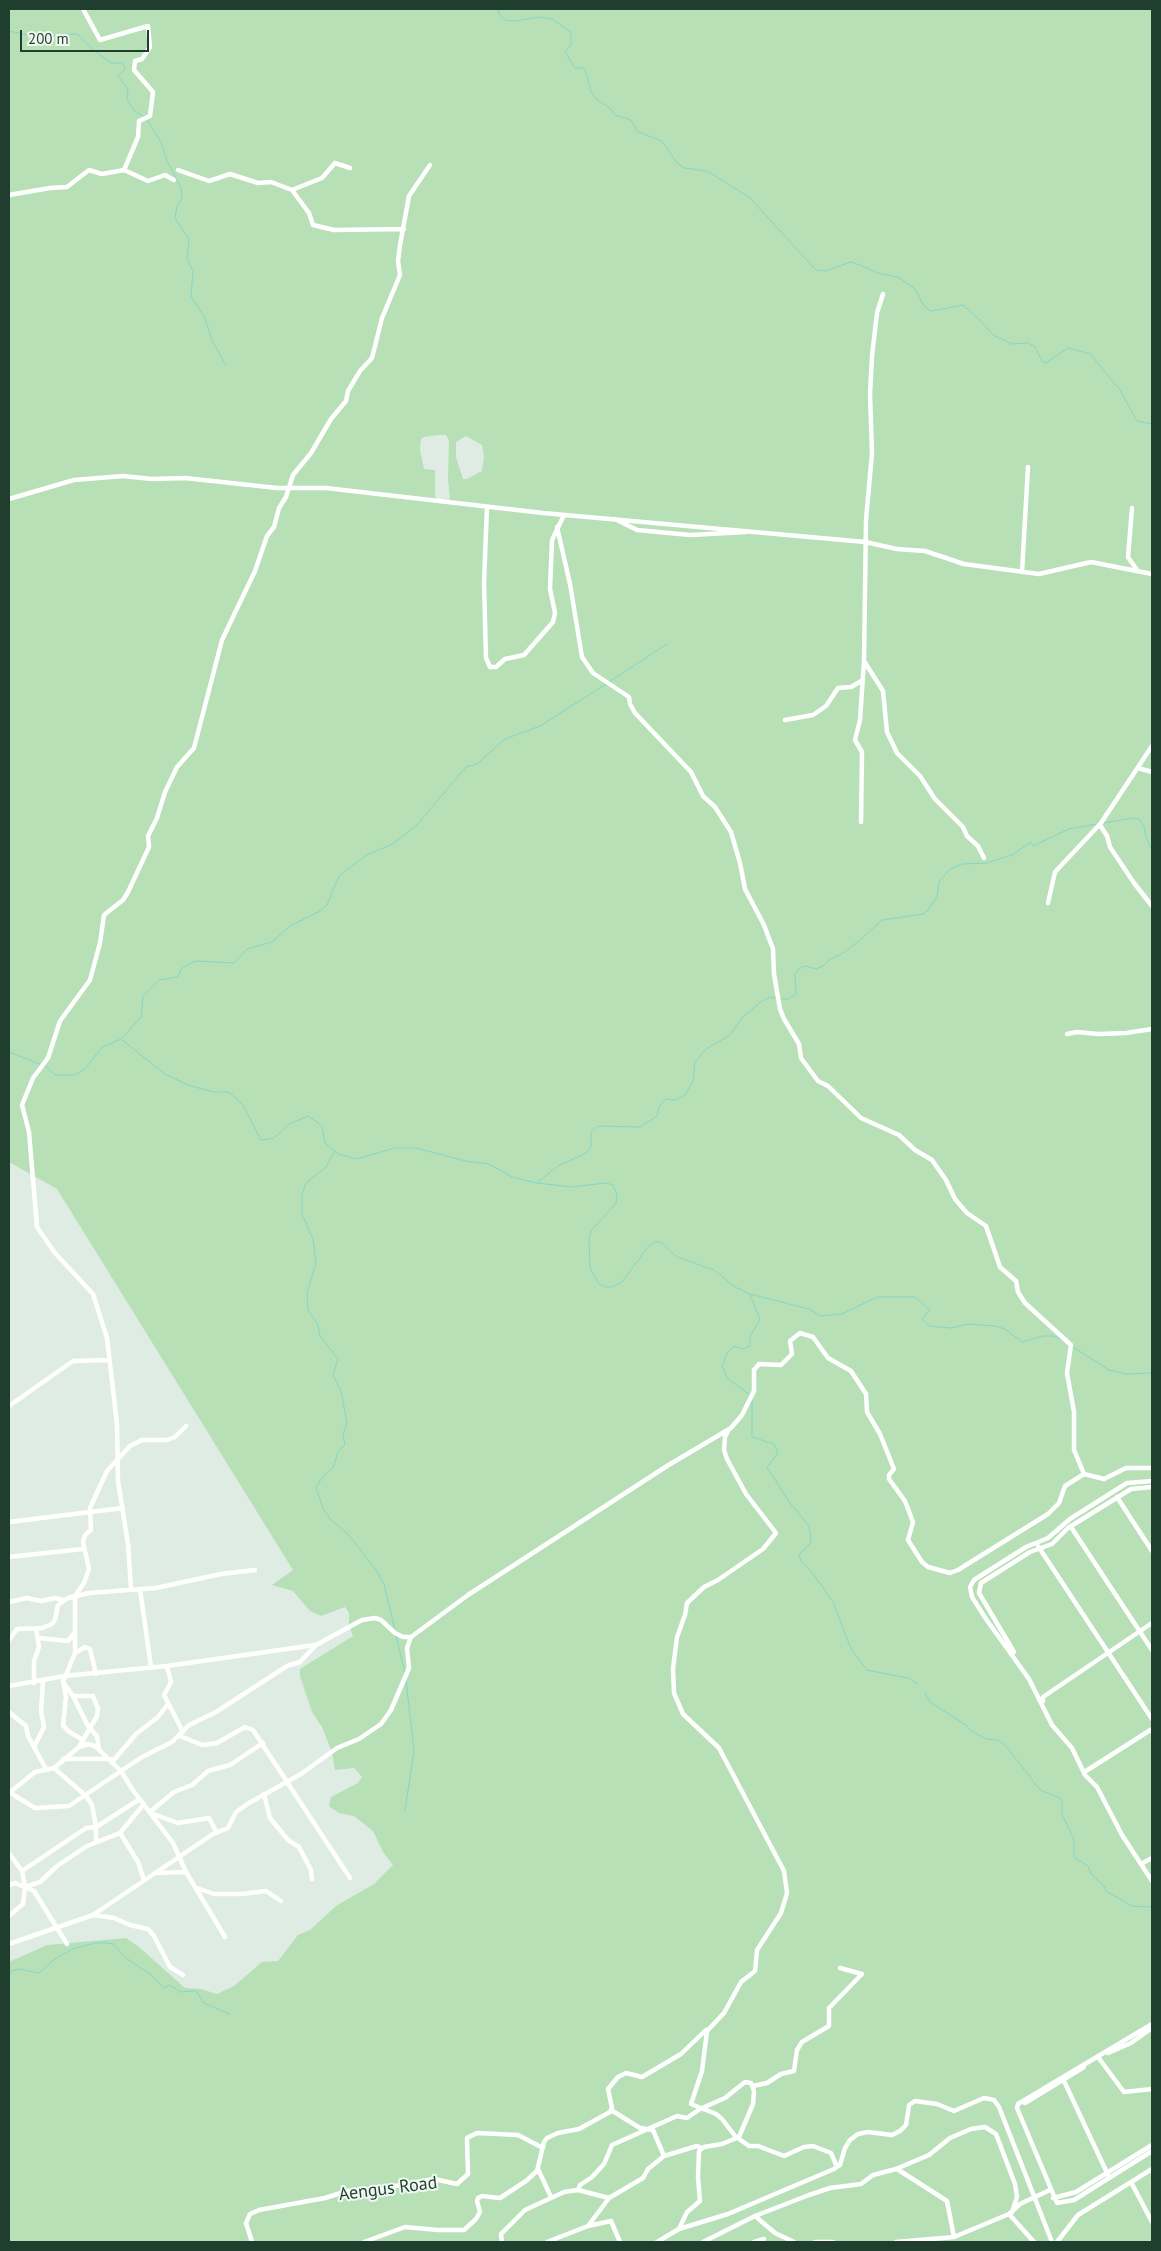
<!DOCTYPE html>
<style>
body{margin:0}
#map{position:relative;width:1161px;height:2251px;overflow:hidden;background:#dfece3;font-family:"PT Sans",sans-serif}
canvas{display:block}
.frame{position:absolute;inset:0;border:10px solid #1f3e2d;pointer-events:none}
.scale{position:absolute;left:20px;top:30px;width:129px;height:22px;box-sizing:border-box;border:2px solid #1f3e2d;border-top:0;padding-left:6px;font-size:15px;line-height:18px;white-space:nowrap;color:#1f3e2d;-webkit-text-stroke:4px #f0f8f2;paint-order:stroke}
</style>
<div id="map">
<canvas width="1161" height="2251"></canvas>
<div class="frame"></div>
<div class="scale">200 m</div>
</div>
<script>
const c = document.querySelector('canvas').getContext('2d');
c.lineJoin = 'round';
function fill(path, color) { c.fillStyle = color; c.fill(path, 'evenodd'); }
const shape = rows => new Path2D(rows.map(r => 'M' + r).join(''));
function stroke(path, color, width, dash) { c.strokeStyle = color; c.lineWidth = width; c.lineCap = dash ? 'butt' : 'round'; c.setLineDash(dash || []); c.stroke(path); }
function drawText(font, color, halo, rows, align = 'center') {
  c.font = font + ' "PT Sans",sans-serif'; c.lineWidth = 4; c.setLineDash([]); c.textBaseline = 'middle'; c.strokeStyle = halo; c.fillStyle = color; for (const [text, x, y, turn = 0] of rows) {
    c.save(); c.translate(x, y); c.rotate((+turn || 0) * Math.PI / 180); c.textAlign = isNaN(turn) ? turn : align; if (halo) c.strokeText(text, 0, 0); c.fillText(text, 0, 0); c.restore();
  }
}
const green = shape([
 [9,9,1152,9,1152,2242,9,2242,9,1962,47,1945,126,1938,139,1947,185,1988,201,1989,217,1994,234,1986,262,1962,278,1961,298,1935,310,1930,336,1906,374,1884,393,1865,383,1852,373,1831,354,1816,339,1813,329,1806,331,1797,358,1783,362,1777,354,1768,335,1770,332,1752,322,1727,312,1712,300,1676,300,1669,353,1636,349,1625,349,1613,345,1607,321,1616,310,1611,293,1591,272,1585,293,1570,57,1189,9,1162],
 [438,435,446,435,449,441,448,480,450,498,448,501,437,499,435,496,435,470,424,469,420,450,421,439,424,437],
 [466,436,482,445,484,456,482,471,467,479,463,479,456,457,456,442]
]);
const stream = shape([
 [498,9,499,14,505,20,514,21,540,17,552,19,571,32,571,45,565,52,575,68,583,68,586,72,591,92,596,99,610,108,615,115,631,120,638,132,662,141,677,163,684,168,707,171,749,197,816,270,825,271,851,262,863,266,877,273,898,277,915,289,924,306,931,311,963,305,981,321,993,335,1012,344,1028,343,1035,347,1042,361,1046,363,1068,348,1090,354,1120,390,1137,421,1152,424],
 [9,31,38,37,77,34,97,53,111,63,122,63,125,67,123,72,118,76,128,89,127,99,134,110,144,117],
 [147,120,161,142,167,161,181,188,182,199,177,206,175,218,189,239,187,259,193,271,191,296,204,316,213,342,225,364],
 [609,682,667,644],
 [1103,823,1133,818,1139,819,1144,826,1146,836,1152,851],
 [779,999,788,999,796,994,795,974,799,969,805,966,816,969,823,966,829,960,843,953,859,941,882,920,923,914,928,910,937,897,939,882,950,869,962,864,987,863,1012,855,1031,842,1033,846,1069,829,1097,824],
 [122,1038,141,1017,143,996,159,980,178,977,181,969,195,961,234,963,247,949,272,942,290,926,320,911,327,905,339,876,368,854,391,845,416,826,466,767,477,764,505,739,540,726,606,684],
 [9,1052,42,1065],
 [45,1066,55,1075,74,1075,85,1069,102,1047,121,1039,165,1074,188,1085,213,1092,229,1092,243,1105,261,1140,274,1138,289,1124,308,1116,322,1126,325,1143,338,1154,357,1159,394,1148,416,1148,466,1161,489,1164,512,1177,537,1183,572,1187,606,1183,613,1185,617,1195,616,1203,591,1231,589,1239,590,1268,599,1284,605,1287,612,1287,622,1282,647,1248,655,1242,661,1242,677,1257,714,1270,735,1287,750,1294,809,1309,820,1316,842,1314,877,1297,915,1297,930,1310,922,1319,929,1326,951,1328,969,1324,995,1326,1005,1329,1022,1342,1043,1336,1053,1336,1062,1339],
 [335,1151,326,1167,306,1183,302,1195,302,1214,313,1239,316,1263,307,1293,308,1310,318,1325,320,1336,338,1359,333,1375,341,1391,347,1423,343,1434,345,1445,338,1452,333,1468,324,1475,316,1487,323,1508,330,1519,348,1534,376,1570,384,1584,395,1630],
 [537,1183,558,1166,586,1153,591,1147,591,1132,598,1126,640,1127,657,1116,659,1107,666,1099,676,1100,685,1095,693,1081,695,1062,706,1049,730,1035,742,1018,762,1001,770,997,775,998],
 [1073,1347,1109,1370,1127,1374,1152,1373],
 [750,1395,727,1378,722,1366,727,1353,734,1346,743,1349,750,1346,750,1337,760,1319,750,1295],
 [752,1399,752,1437,774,1444,778,1453,767,1467,790,1503,809,1526,811,1538,810,1544,799,1554,801,1561,815,1576,833,1602,851,1649,867,1670,908,1678,918,1684],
 [396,1636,405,1673],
 [925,1693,930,1702,967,1726,970,1730,986,1739,998,1740,1005,1745,1040,1790,1060,1798,1062,1802,1062,1814,1074,1840,1074,1857,1088,1866,1091,1874,1104,1886,1106,1891,1132,1906,1152,1907],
 [405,1810,414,1751,406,1680],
 [9,1975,13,1970,19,1969,39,1973,55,1959,73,1949,95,1943,107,1943,113,1944,126,1958,150,1974,164,1988,169,1985,181,1992,193,1991,197,1992,204,2003,230,2014]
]);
const street = shape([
 [83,9,100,40,148,26,150,47,142,59,135,61,134,70,153,92,150,116,139,121,138,137,124,170],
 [178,170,209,181,230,174,258,183,271,182,292,190,322,178,335,163,350,168],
 [292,190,309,213,313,225,334,230,404,229],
 [9,195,50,188,67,187,89,170,102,174,124,170,148,181,165,175,174,180],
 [9,499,74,480,123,476,152,479,185,478,277,488,326,488,543,513,865,542,897,549,925,551,964,564,1039,574,1091,562,1152,574],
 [487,507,484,583,486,658,490,667,496,667,505,659,524,655,553,622,555,613,550,589,552,540,564,515],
 [1132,508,1128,557,1137,570],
 [615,519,637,530,690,535,746,532],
 [557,527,570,584,582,657,593,673,629,697,630,704,635,713,691,772,703,796,715,807,731,832,740,863,745,889,764,925,773,949,774,974,780,1009,784,1019,799,1044,801,1058,818,1081,828,1086,861,1118,899,1135,915,1150,932,1160,946,1180,955,1199,967,1213,986,1226,1000,1267,1016,1281,1018,1292,1025,1303,1071,1345,1067,1373,1074,1412,1074,1450,1084,1474],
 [1022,572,1028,467],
 [864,661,883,691,887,732,897,753,920,776,935,799,963,827,967,836,978,846,984,858],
 [785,720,813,715,826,706,838,688,851,687,863,680],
 [1138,768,1152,772],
 [861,822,862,752,855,740,860,720,864,661,866,520,872,453,870,394,872,356,877,313,883,294],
 [1100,825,1107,836,1110,847,1134,883,1152,906],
 [1048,903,1055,872,1101,823,1152,746],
 [1067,1034,1077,1032,1098,1034,1126,1033,1152,1029],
 [9,1406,73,1361,110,1360],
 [728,1431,725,1437,724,1450,727,1459,746,1494,776,1533,763,1549,718,1580,704,1587,687,1603,685,1615,677,1637,673,1669,674,1693,683,1714,719,1748,784,1871,787,1893,781,1913,757,1950,755,1971,741,1982,724,2013,707,2031,702,2071,691,2104,716,2114,722,2119,735,2136,749,2146,758,2146,784,2156,804,2147,813,2146,831,2153,837,2167],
 [1152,1481,1127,1483,1070,1519,1048,1538,1026,1547,985,1573,974,1580,970,1587,972,1597,986,1619,1029,1679,1052,1725,1072,1748,1085,1775,1097,1787,1122,1835,1152,1881],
 [1117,1497,1152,1551],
 [9,1522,123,1508],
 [1071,1527,1152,1650],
 [1038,1546,1152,1719],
 [9,1557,83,1549],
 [131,1588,128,1544,118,1481,117,1424,107,1338,93,1294,55,1253,37,1227,29,1132,22,1105,33,1078,48,1058,60,1021,90,980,100,943,104,915,123,900,128,892,149,847,148,836,157,818,165,792,177,767,194,748,222,640,255,571,267,536,274,527,279,508,286,497,293,475,311,453,331,419,346,401,348,391,360,371,372,358,382,318,400,275,398,261,400,245,409,196,430,165],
 [140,1589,151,1667],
 [9,1602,27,1598,41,1601,55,1598,63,1600],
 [39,1638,68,1641,75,1632],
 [9,1640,17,1629,42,1628,52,1624,55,1620,58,1605,68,1598,89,1593,156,1588,221,1574,255,1570],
 [1014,1652,979,1593,981,1583,1030,1552,1052,1544,1068,1528,1131,1489,1152,1487],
 [75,1653,85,1647,90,1649,96,1674],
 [167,1666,171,1682,164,1695,183,1732],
 [34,1683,34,1661,39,1647,36,1628],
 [9,1686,64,1676,167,1666,315,1645],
 [64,1686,66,1697,63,1725,68,1731,83,1740],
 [73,1696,93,1696,98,1709,97,1716,79,1747],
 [1043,1701,1043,1697,1152,1623],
 [9,1712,26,1726,28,1736,46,1769],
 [180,1736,202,1745,217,1743,245,1727,253,1730,350,1878],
 [34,1747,44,1727,41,1711,43,1681],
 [99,1749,97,1736,88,1726,73,1696,63,1682,75,1653,75,1596,84,1583,89,1569,83,1542,85,1535,91,1530,90,1508,107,1471,130,1446,142,1440,167,1440,175,1437,186,1426],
 [63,1759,111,1759],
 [113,1761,136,1734,158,1717,168,1704],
 [54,1768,86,1796,92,1805,96,1827,96,1842],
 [1086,1771,1152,1729],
 [9,1792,35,1808,69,1806,142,1757,172,1742,189,1725,216,1712,287,1666,300,1662,316,1645,362,1620,375,1618,381,1620,395,1633,403,1637,411,1637,468,1595,667,1466,731,1428,742,1415,754,1391,754,1370,759,1364,781,1365,792,1354,790,1341,800,1333,813,1337,828,1358,851,1371,866,1394,867,1412,880,1434,894,1469,889,1475,889,1479,905,1501,913,1522,908,1540,922,1562,928,1567,950,1573,958,1570,1048,1514,1059,1503,1065,1486,1084,1474,1104,1479,1126,1468,1152,1468],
 [9,1793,35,1772,54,1768,79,1747,88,1744,95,1746,121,1771,132,1789,173,1843,186,1872,225,1937],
 [264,1794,270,1818,288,1840,299,1847,311,1870,312,1879],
 [151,1811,174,1792,192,1785,208,1771,230,1765,263,1743],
 [153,1814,178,1823,209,1818,217,1833],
 [120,1833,144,1804],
 [9,1853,22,1871,25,1887,23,1904,9,1916],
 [1141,1864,1152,1858],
 [22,1871,86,1828,96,1827,140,1799],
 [155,1873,186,1872],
 [9,1885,15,1883,34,1891,67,1944],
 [25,1887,40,1882,57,1866,87,1846,120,1833,138,1862,144,1880],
 [197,1888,214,1894,242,1894,266,1891,281,1901],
 [93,1915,114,1918,130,1925,148,1929,154,1936,170,1967,183,1975],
 [9,1944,93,1915,179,1857,213,1834,228,1828,236,1812,249,1803,301,1774,337,1748,359,1739,381,1724,391,1710,409,1668,407,1648,411,1637],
 [1108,2053,1131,2043,1152,2028],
 [1098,2057,1124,2092,1152,2089],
 [1064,2081,1108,2175],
 [753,2086,767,2083,781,2074,794,2071,797,2050,802,2042,829,2026,829,2008,862,1974,840,1968],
 [1025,2103,1084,2067],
 [1017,2108,1057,2203,1074,2200,1152,2151],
 [1017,2108,1018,2104,1152,2024],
 [611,2110,640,2128,653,2130,664,2156,697,2146,702,2148],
 [538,2169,551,2197],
 [897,2169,947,2201,954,2237],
 [1131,2182,1152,2222],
 [578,2190,609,2198],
 [1053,2198,1076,2192,1152,2145],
 [1009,2214,1034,2242],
 [755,2216,775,2233,794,2242],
 [252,2242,246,2223,250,2214,259,2210,325,2198,347,2191,379,2189,434,2179,457,2184,468,2174,467,2138,477,2133,518,2135,543,2148],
 [364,2242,405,2227,438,2230,464,2230,476,2219,480,2212,477,2201,478,2198,482,2196,500,2198,526,2181,537,2171,544,2142,547,2138,558,2133,579,2129,610,2112,612,2108,608,2089,618,2077,626,2073,642,2077,681,2054,706,2030],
 [502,2242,501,2234,525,2210,564,2192,578,2190,580,2185,592,2177,604,2164,612,2145,677,2116,687,2118,700,2109,725,2098,745,2082,751,2083,754,2091,753,2104,739,2137,722,2144,704,2147,699,2151,698,2177,700,2201,687,2212,679,2229],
 [547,2242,588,2226],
 [620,2242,611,2221,588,2226,609,2198,643,2178,648,2169,664,2156],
 [657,2242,679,2229,728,2214,834,2169,840,2165,845,2148,850,2140,858,2134,868,2132,892,2135,900,2131,906,2125,909,2105,915,2101,937,2104,954,2111,984,2098,994,2100,999,2107,1052,2242],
 [703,2242,755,2216,809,2195,830,2188,861,2184,873,2175,896,2169,929,2155,950,2138,971,2129,985,2127,996,2134,1015,2184,1017,2197,1012,2212],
 [754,2242,764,2239],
 [815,2242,833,2242],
 [896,2242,954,2237,1009,2214,1020,2204,1050,2190],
 [1057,2242,1078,2215,1152,2169]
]);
const streetNames = [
 ["Aengus Road",388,2189,-7]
];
fill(green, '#b7e0b6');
stroke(stream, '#82d7cc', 1);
stroke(street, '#fff', 4.5);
drawText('18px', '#1f3e2d', '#f0f8f2', streetNames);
</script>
